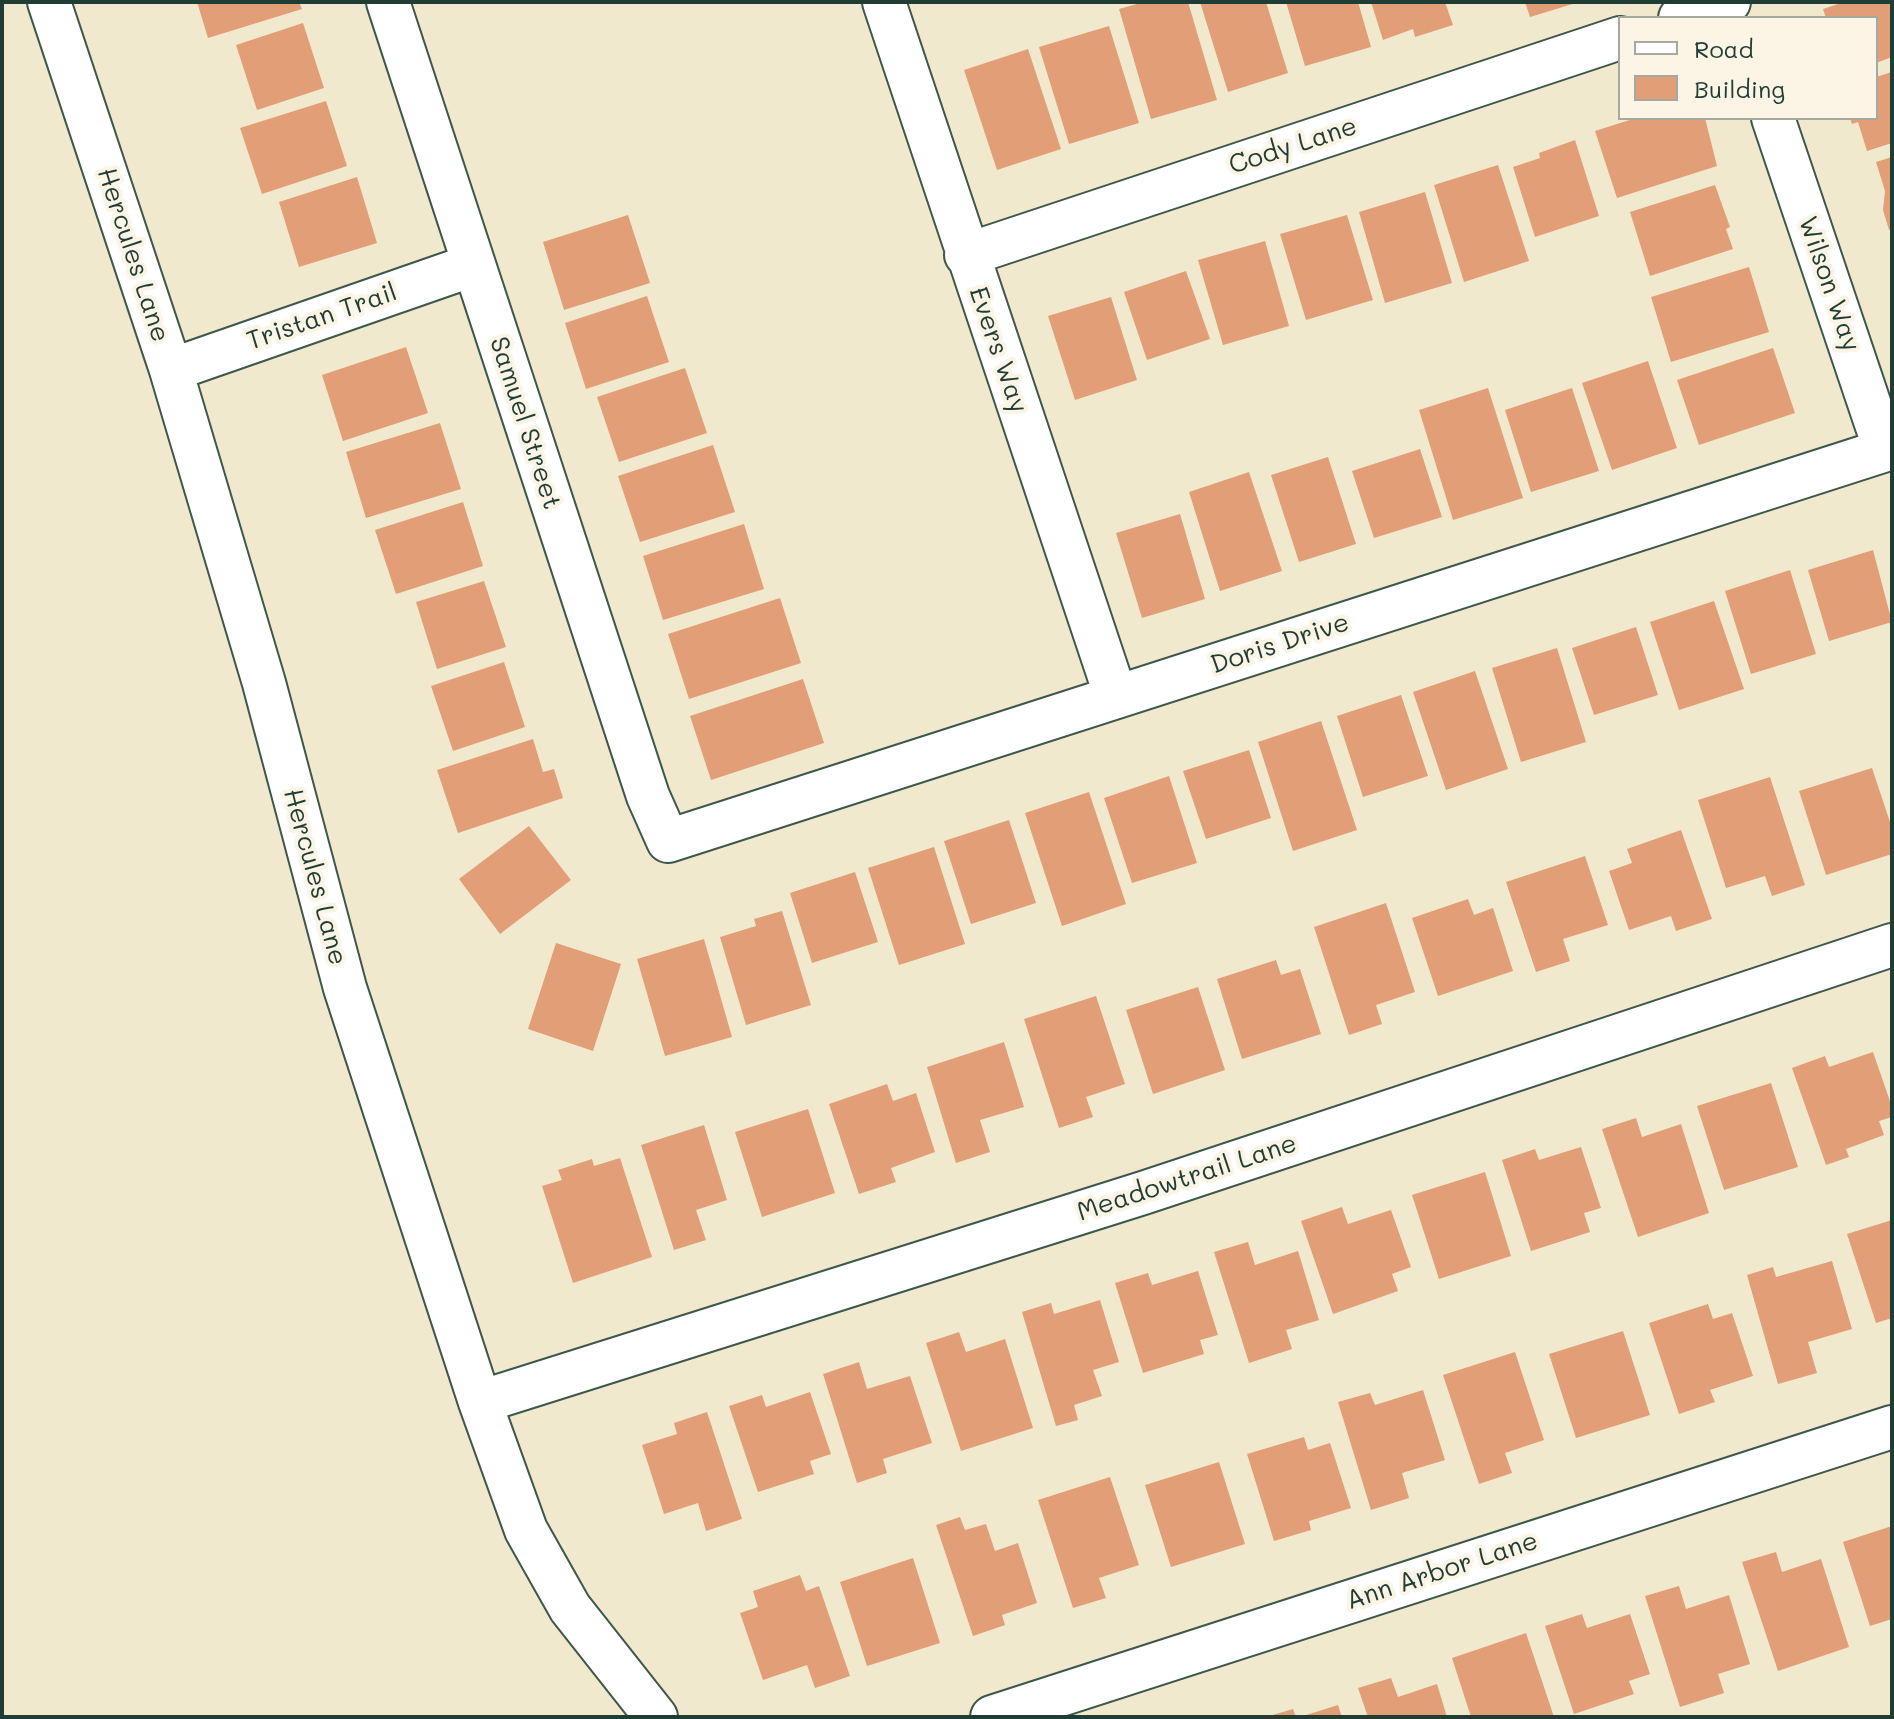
<!DOCTYPE html>
<style>
body{margin:0}
#map{position:relative;width:1894px;height:1719px;overflow:hidden;background:#f1e9ce;font-family:Mali,sans-serif}
canvas{display:block}
.frame{position:absolute;inset:0;border:4px solid #1f3d34;pointer-events:none}
.legend{position:absolute;left:1618px;top:16px;width:260px;height:104px;box-sizing:border-box;background:#fcf5e5;border:2px solid #a4ab9e;margin:0;padding:10px 14px;list-style:none;font-size:24px;color:#1f3d34}
.legend li{display:flex;align-items:center;gap:16px;height:40px}
.legend b{width:40px;border:2px solid #a4ab9e}
</style>
<div id="map">
<canvas width="1894" height="1719"></canvas>
<div class="frame"></div>
<ul class="legend">
<li><b style="height:10px;background:#fff"></b>Road</li>
<li><b style="height:22px;background:#e29e76"></b>Building</li>
</ul>
</div>
<script>
const c = document.querySelector('canvas').getContext('2d');
c.lineJoin = 'round';
function fill(path, color) { c.fillStyle = color; c.fill(path, 'evenodd'); }
const shape = rows => new Path2D(rows.map(r => 'M' + r).join(''));
function stroke(path, color, width, dash) { c.strokeStyle = color; c.lineWidth = width; c.lineCap = dash ? 'butt' : 'round'; c.setLineDash(dash || []); c.stroke(path); }
function drawText(font, color, halo, rows, align = 'center') {
  c.font = font + ' Mali,sans-serif'; c.lineWidth = 8; c.setLineDash([]); c.textBaseline = 'middle'; c.strokeStyle = halo; c.fillStyle = color; for (const [text, x, y, turn = 0] of rows) {
    c.save(); c.translate(x, y); c.rotate((+turn || 0) * Math.PI / 180); c.textAlign = isNaN(turn) ? turn : align; if (halo) c.strokeText(text, 0, 0); c.fillText(text, 0, 0); c.restore();
  }
}
const building = shape([
 [197,2,299,2,302,9,208,38],
 [1144,2,1188,2,1217,100,1151,119,1119,9],
 [1200,2,1266,2,1288,73,1228,92],
 [1286,2,1358,2,1371,47,1305,66],
 [1371,2,1445,2,1453,25,1415,37,1413,29,1383,40],
 [1525,2,1576,2,1576,3,1530,17],
 [1844,2,1892,2,1892,57,1876,63,1876,18,1826,18,1823,9],
 [303,23,324,88,257,110,236,45],
 [1109,26,1139,123,1069,144,1039,47],
 [1028,49,1061,149,997,170,964,70],
 [1892,72,1892,143,1867,151,1858,122,1852,124,1850,118,1876,118,1876,77],
 [326,101,347,166,262,194,240,128],
 [1636,118,1705,118,1717,166,1617,198,1595,131],
 [1575,140,1599,216,1535,237,1513,167,1540,158,1539,153],
 [1892,157,1892,229,1889,230,1883,210,1885,191,1876,162],
 [1498,165,1529,261,1464,282,1434,185],
 [357,177,377,243,299,267,279,202],
 [1715,185,1730,227,1726,229,1733,249,1650,276,1630,212],
 [1425,192,1452,283,1385,303,1359,212],
 [628,215,650,283,564,310,543,242],
 [1347,215,1373,300,1306,320,1280,234],
 [1265,241,1289,326,1223,345,1198,260],
 [1749,267,1769,332,1671,362,1651,297],
 [1186,271,1210,339,1147,360,1124,292],
 [647,296,669,362,586,389,565,323],
 [1111,297,1137,380,1075,400,1048,316],
 [406,347,428,413,343,441,322,375],
 [1773,348,1795,413,1699,445,1677,380],
 [1648,361,1677,448,1612,470,1582,383],
 [685,368,707,433,619,462,597,397],
 [1488,388,1523,498,1453,520,1419,410],
 [1572,388,1599,471,1531,492,1505,410],
 [440,423,461,489,366,518,346,452],
 [713,445,735,512,640,542,618,476],
 [1420,449,1442,517,1374,538,1352,471],
 [1328,457,1356,544,1299,562,1271,475],
 [1249,472,1282,571,1220,591,1189,492],
 [463,502,483,566,396,594,375,530],
 [1180,514,1205,599,1142,618,1116,533],
 [744,524,764,589,663,620,643,556],
 [1873,550,1892,622,1829,641,1808,570],
 [1790,570,1816,654,1751,674,1725,591],
 [484,581,506,647,437,669,416,602],
 [780,598,801,663,689,699,668,634],
 [1714,601,1744,689,1679,710,1650,622],
 [1636,627,1658,695,1594,715,1572,648],
 [1557,648,1586,742,1521,762,1492,668],
 [504,662,525,727,453,751,431,686],
 [1475,671,1508,769,1446,790,1413,692],
 [803,679,824,743,711,780,690,716],
 [1401,695,1428,776,1363,797,1337,716],
 [1321,721,1357,830,1293,851,1258,742],
 [533,739,543,772,554,769,563,798,458,833,437,770],
 [1249,750,1271,818,1206,839,1183,771],
 [1872,768,1892,828,1892,854,1826,875,1799,791],
 [1169,776,1197,863,1132,883,1104,798],
 [1770,777,1805,885,1772,896,1765,876,1726,888,1698,800],
 [1089,792,1126,904,1062,926,1025,813],
 [1009,820,1036,903,971,924,944,841],
 [529,826,571,880,500,934,459,879],
 [1681,830,1712,919,1676,931,1671,916,1629,930,1609,871,1632,863,1627,849],
 [934,847,965,944,899,965,868,868],
 [1585,856,1608,925,1563,939,1570,961,1536,972,1506,882],
 [855,872,878,942,812,963,790,893],
 [1468,899,1474,915,1493,908,1513,971,1438,996,1412,918],
 [1386,903,1415,992,1376,1005,1382,1024,1349,1035,1314,927],
 [782,911,811,1005,746,1025,720,937,756,926,754,919],
 [704,939,732,1037,665,1056,637,959],
 [556,943,621,964,593,1051,528,1029],
 [1276,960,1281,975,1300,969,1321,1034,1242,1059,1217,979],
 [1198,987,1225,1070,1153,1094,1126,1010],
 [1096,996,1125,1084,1086,1097,1093,1117,1059,1128,1024,1019],
 [1004,1042,1024,1107,980,1120,990,1152,956,1163,927,1067],
 [1873,1052,1892,1107,1892,1117,1879,1121,1884,1135,1846,1149,1849,1157,1826,1165,1792,1068,1825,1056,1829,1067],
 [1771,1083,1798,1167,1724,1190,1697,1106],
 [887,1084,893,1101,916,1093,935,1152,891,1168,896,1182,859,1194,829,1104],
 [808,1109,835,1193,762,1217,735,1132],
 [1636,1118,1642,1137,1681,1124,1709,1213,1638,1237,1602,1129],
 [704,1125,727,1200,696,1210,706,1240,674,1250,641,1145],
 [1581,1147,1601,1208,1584,1213,1590,1232,1531,1251,1502,1160,1535,1149,1539,1160],
 [620,1158,652,1257,573,1283,542,1186,562,1180,558,1170,592,1159,594,1166],
 [1485,1172,1511,1256,1439,1279,1412,1195],
 [1342,1207,1348,1224,1391,1210,1411,1267,1392,1274,1398,1291,1333,1314,1301,1221],
 [1892,1220,1892,1318,1876,1323,1847,1234],
 [1248,1242,1255,1265,1298,1251,1319,1320,1286,1330,1292,1349,1249,1363,1214,1252],
 [1832,1261,1852,1329,1808,1342,1817,1373,1778,1384,1747,1275,1773,1267,1776,1277],
 [1198,1271,1218,1335,1200,1340,1204,1354,1143,1373,1115,1283,1148,1273,1152,1285],
 [1100,1300,1119,1362,1093,1370,1102,1396,1074,1405,1078,1420,1056,1426,1022,1312,1051,1303,1054,1314],
 [1708,1304,1713,1319,1732,1313,1753,1376,1710,1390,1715,1402,1679,1414,1649,1323],
 [1623,1331,1650,1415,1576,1438,1549,1354],
 [959,1332,966,1352,1005,1339,1033,1428,961,1451,926,1343],
 [1515,1352,1544,1440,1505,1453,1512,1473,1479,1484,1443,1375],
 [859,1362,867,1389,910,1376,932,1443,883,1459,887,1473,857,1483,823,1374],
 [1423,1390,1445,1460,1402,1473,1409,1498,1371,1510,1338,1402,1370,1393,1375,1405],
 [810,1392,831,1454,810,1461,814,1474,758,1492,729,1406,762,1395,766,1407],
 [707,1412,742,1519,706,1531,698,1503,664,1514,642,1445,677,1434,674,1423],
 [1304,1437,1308,1450,1330,1443,1351,1508,1309,1521,1311,1530,1274,1541,1247,1454],
 [1219,1462,1245,1544,1171,1567,1145,1485],
 [1110,1477,1139,1565,1099,1578,1106,1598,1073,1608,1038,1500],
 [960,1517,965,1530,986,1524,995,1551,1018,1543,1037,1603,1002,1615,1005,1625,973,1636,936,1525],
 [1892,1526,1892,1619,1870,1626,1843,1542],
 [1776,1552,1782,1572,1821,1559,1849,1647,1778,1671,1742,1562],
 [913,1558,940,1643,867,1666,840,1582],
 [800,1575,806,1591,819,1586,850,1676,815,1688,807,1665,763,1680,740,1613,758,1607,753,1591],
 [1679,1586,1686,1609,1729,1595,1750,1664,1718,1674,1724,1693,1680,1707,1645,1596],
 [1582,1614,1587,1628,1630,1614,1650,1674,1629,1681,1634,1694,1574,1714,1545,1626],
 [1526,1633,1554,1717,1471,1717,1452,1658],
 [1391,1678,1398,1697,1437,1684,1447,1717,1368,1717,1358,1688],
 [1338,1705,1342,1717,1303,1717,1303,1716],
 [1293,1709,1296,1717,1269,1717,1269,1716]
]);
const minor = shape([
 [49,2,171,370,264,683,345,988,480,1402,526,1530,570,1608,656,1717],
 [388,2,648,796,668,841,1892,448],
 [884,2,1116,697],
 [1680,18,1729,2],
 [1773,118,1885,450],
 [966,255,1620,38],
 [171,370,473,265],
 [480,1402,1143,1193,1892,945],
 [992,1717,1892,1427]
]);
const streetNames = [
 ["Cody Lane",1293,146,-18],
 ["Hercules Lane",133,255,72],
 ["Wilson Way",1829,284,71],
 ["Tristan Trail",322,317,-19],
 ["Evers Way",998,350,71],
 ["Samuel Street",525,423,72],
 ["Doris Drive",1280,644,-18],
 ["Hercules Lane",315,877,75],
 ["Meadowtrail Lane",1187,1178,-18],
 ["Ann Arbor Lane",1442,1571,-18]
];
fill(building, '#e29e76');
stroke(minor, '#3e574b', 46);
stroke(minor, '#fff', 42);
drawText('26px', '#1f3d34', '#fcf5e5', streetNames);
</script>
